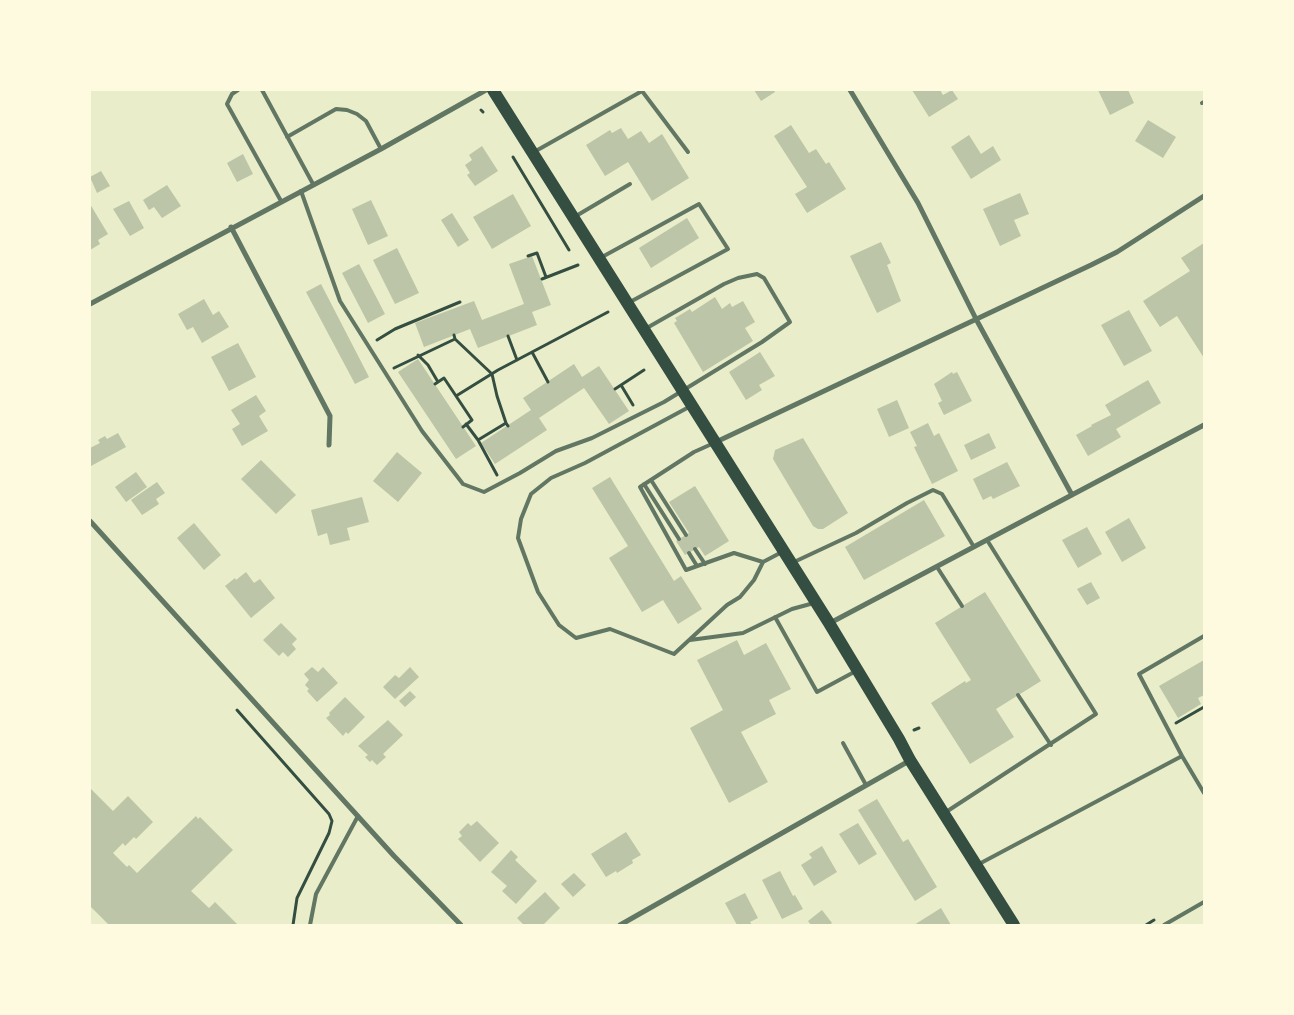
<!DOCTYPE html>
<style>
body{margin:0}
#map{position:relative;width:1294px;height:1015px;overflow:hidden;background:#e9edc9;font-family:Jost,sans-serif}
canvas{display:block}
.frame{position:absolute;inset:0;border:91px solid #fefae0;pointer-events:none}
</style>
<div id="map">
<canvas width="1294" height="1015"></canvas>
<div class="frame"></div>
</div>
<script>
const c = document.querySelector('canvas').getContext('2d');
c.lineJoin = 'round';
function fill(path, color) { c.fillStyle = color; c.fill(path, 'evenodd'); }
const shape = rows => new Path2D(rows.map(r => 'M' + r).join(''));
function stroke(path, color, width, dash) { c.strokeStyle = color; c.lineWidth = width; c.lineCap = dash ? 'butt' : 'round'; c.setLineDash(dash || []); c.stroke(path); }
const building = shape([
 [754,90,774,90,775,92,761,101],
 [912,90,940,90,943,95,952,90,958,99,929,117],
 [1098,90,1128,90,1134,103,1110,115],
 [1148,120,1176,137,1163,158,1135,141],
 [791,125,809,153,816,149,826,164,829,162,846,189,807,213,795,194,807,187,774,136],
 [621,128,628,139,641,131,649,143,662,134,689,178,652,201,628,162,605,176,586,145,610,130,612,133],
 [969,135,981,154,993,146,1001,160,971,179,951,147],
 [482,146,498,171,475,186,467,175,470,173,465,165,472,160,469,155],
 [243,154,253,174,237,182,227,163],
 [101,171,110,186,97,193,90,177],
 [167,185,181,206,162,218,154,207,149,210,143,200],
 [1020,193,1029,214,1014,220,1021,236,1000,246,983,209],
 [513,194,531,226,492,249,473,217],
 [371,200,388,236,368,245,352,209],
 [129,201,144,228,130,236,113,209],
 [90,204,108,234,98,240,100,244,90,250],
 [452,213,469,240,458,247,441,220],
 [687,218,699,238,651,268,639,248],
 [881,242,891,263,887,265,901,301,877,313,850,256],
 [1204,243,1204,358,1177,316,1160,327,1143,301,1190,271,1181,258],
 [397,248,419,293,395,304,373,260],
 [532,256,551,305,532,312,537,325,478,348,470,329,424,347,415,323,474,301,482,320,524,304,509,264],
 [359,264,385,314,368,323,342,273],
 [321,284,369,377,355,384,306,292],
 [715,297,722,309,730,303,732,307,743,301,755,322,745,328,753,341,703,372,674,323,677,321,675,318,690,309,692,312],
 [204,299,213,315,219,311,229,327,202,343,193,327,187,330,178,314],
 [1129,310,1152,351,1124,366,1101,325],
 [238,343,256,377,229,391,211,357],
 [760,352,775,376,759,385,762,390,746,400,729,372],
 [418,359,476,446,456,459,398,372],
 [574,364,582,377,599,366,629,411,609,424,584,388,539,418,547,430,495,464,481,443,531,410,523,398],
 [952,372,953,374,957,372,972,401,944,415,938,403,942,401,934,384],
 [1148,380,1161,403,1116,429,1121,437,1088,456,1076,435,1092,426,1091,425,1111,415,1105,405],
 [256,395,266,411,259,416,268,431,242,446,232,429,240,424,231,410],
 [897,400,909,428,889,437,877,409],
 [928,423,934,436,939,433,958,471,932,484,914,447,917,446,910,432],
 [118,433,126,447,91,466,90,448,100,443,98,440,105,436,107,439],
 [989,433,996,448,971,460,964,445],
 [803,438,848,513,823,529,818,529,813,526,773,459,775,450],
 [397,452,422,473,398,502,373,481],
 [261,460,296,495,276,514,241,479],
 [1007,462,1020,486,993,499,991,496,983,500,973,479],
 [136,472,147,487,126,502,115,487],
 [610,477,674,581,681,576,702,609,678,624,663,600,642,612,609,558,628,546,592,488],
 [157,482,165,493,156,499,159,504,142,515,131,500],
 [695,486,729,541,705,556,699,547,685,555,676,541,689,533,669,502],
 [362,497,369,522,347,528,350,540,330,545,327,533,318,536,311,510],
 [924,500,945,536,864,580,845,547],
 [1129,518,1146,548,1122,562,1105,532],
 [194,523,221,555,204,570,177,538],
 [1087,527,1102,554,1078,568,1062,540],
 [246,572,254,583,260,579,275,598,251,618,225,586,235,578,236,580],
 [1091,582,1100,598,1087,605,1077,589],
 [985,592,1041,681,996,709,1014,737,970,764,931,703,965,681,966,683,971,680,935,623],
 [281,623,297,639,292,644,296,649,288,657,283,652,279,656,263,640],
 [737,640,744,655,766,643,791,689,769,700,776,714,741,732,768,782,729,803,690,728,723,710,697,660],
 [1204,660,1204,695,1198,698,1201,704,1178,718,1159,686],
 [312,667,318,672,323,667,338,683,317,702,307,691,309,689,305,685,309,680,304,674],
 [410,667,419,677,395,699,383,687,395,675,399,678],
 [410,691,416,697,405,707,399,701],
 [345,697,365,717,348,734,346,732,343,736,326,718,330,715,329,713],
 [388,720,403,735,383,754,386,757,377,765,372,760,370,762,365,757,368,755,358,746],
 [90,788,113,811,128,796,153,822,136,839,134,837,125,846,123,843,113,853,127,867,129,865,137,873,196,816,198,819,200,817,233,850,191,891,209,908,215,902,238,925,109,925,90,906],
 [877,799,903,842,908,839,937,887,915,901,858,810],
 [477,821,499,843,480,862,458,839,462,836,459,832,468,823,471,826],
 [858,823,877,854,859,865,839,834],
 [626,832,641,855,632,860,633,863,617,873,616,871,606,877,591,854],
 [822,846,837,872,814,886,801,865,812,858,809,854],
 [511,850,518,857,515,860,537,881,516,904,502,891,507,886,491,872],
 [780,871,793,896,795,895,803,909,782,919,762,880],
 [574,873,586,885,573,897,561,884],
 [545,892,560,908,543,925,524,925,517,918],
 [745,893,758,918,750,922,752,925,737,925,725,903],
 [941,908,951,925,914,925],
 [822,910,832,923,829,925,811,925,808,921]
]);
const path = shape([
 [481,110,483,112],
 [513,157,569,250],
 [528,256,537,253,546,277],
 [542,279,578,265],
 [508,336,517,360],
 [455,339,492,374,497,396,506,423],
 [377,340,395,329,460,302],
 [532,352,548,382],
 [418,355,428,365,438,382],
 [394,368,455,339,454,335],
 [435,384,444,378,472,420,463,427],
 [621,385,633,405],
 [615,389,644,370],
 [456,396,498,370,608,312],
 [466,424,478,440,497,475],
 [478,440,506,423,508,426],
 [237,710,329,814,332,821,329,833,297,898,293,925],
 [1176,723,1204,707],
 [914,730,919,728],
 [1146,925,1154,920]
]);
const service = shape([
 [238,90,232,94,227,104,281,201],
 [262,90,313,184],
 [1202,103,1204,102],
 [287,137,336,109,347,110,357,114,366,121,381,149],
 [534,152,642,91,688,152],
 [301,191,340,301,422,431,463,484,484,492,520,473,556,451,592,438,664,402,762,342,790,322,764,278,757,274,738,278,724,284,645,329],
 [576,216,630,184],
 [602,257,699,204,728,249,630,302],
 [689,407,585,463,551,478,531,494,521,519,518,538,538,592,559,625,576,638,610,629,674,654,727,605,740,597,754,580,763,562,782,552],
 [714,443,694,452,640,487,686,570,734,553,763,562],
 [651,480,686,535],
 [644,484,679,539],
 [695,549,705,564],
 [689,553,697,566],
 [794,562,856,533,907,503,933,490,942,494,974,547],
 [937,567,962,606],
 [775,617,817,692,856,671],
 [1204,636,1139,674,1182,756,1204,793],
 [690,640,743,633,792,609,814,603],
 [1018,695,1051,745],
 [843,743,866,785],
 [946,812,1096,714,987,540],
 [979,864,1182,756],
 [310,925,316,894,358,816],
 [1164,925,1204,902]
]);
const minor = shape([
 [850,90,918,203,976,319,1072,495],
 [231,227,330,416,329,445],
 [90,304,381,149,486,90],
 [716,442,1091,265,1117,252,1204,196],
 [90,521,394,856,461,925],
 [830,623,1204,425],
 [620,925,909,761]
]);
const primary = shape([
 [493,90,829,623,899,739,910,760,1014,925]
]);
fill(building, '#bcc5a7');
stroke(path, '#344e41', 3);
stroke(service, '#617663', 4);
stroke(minor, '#617663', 5);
stroke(primary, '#344e41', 12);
</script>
